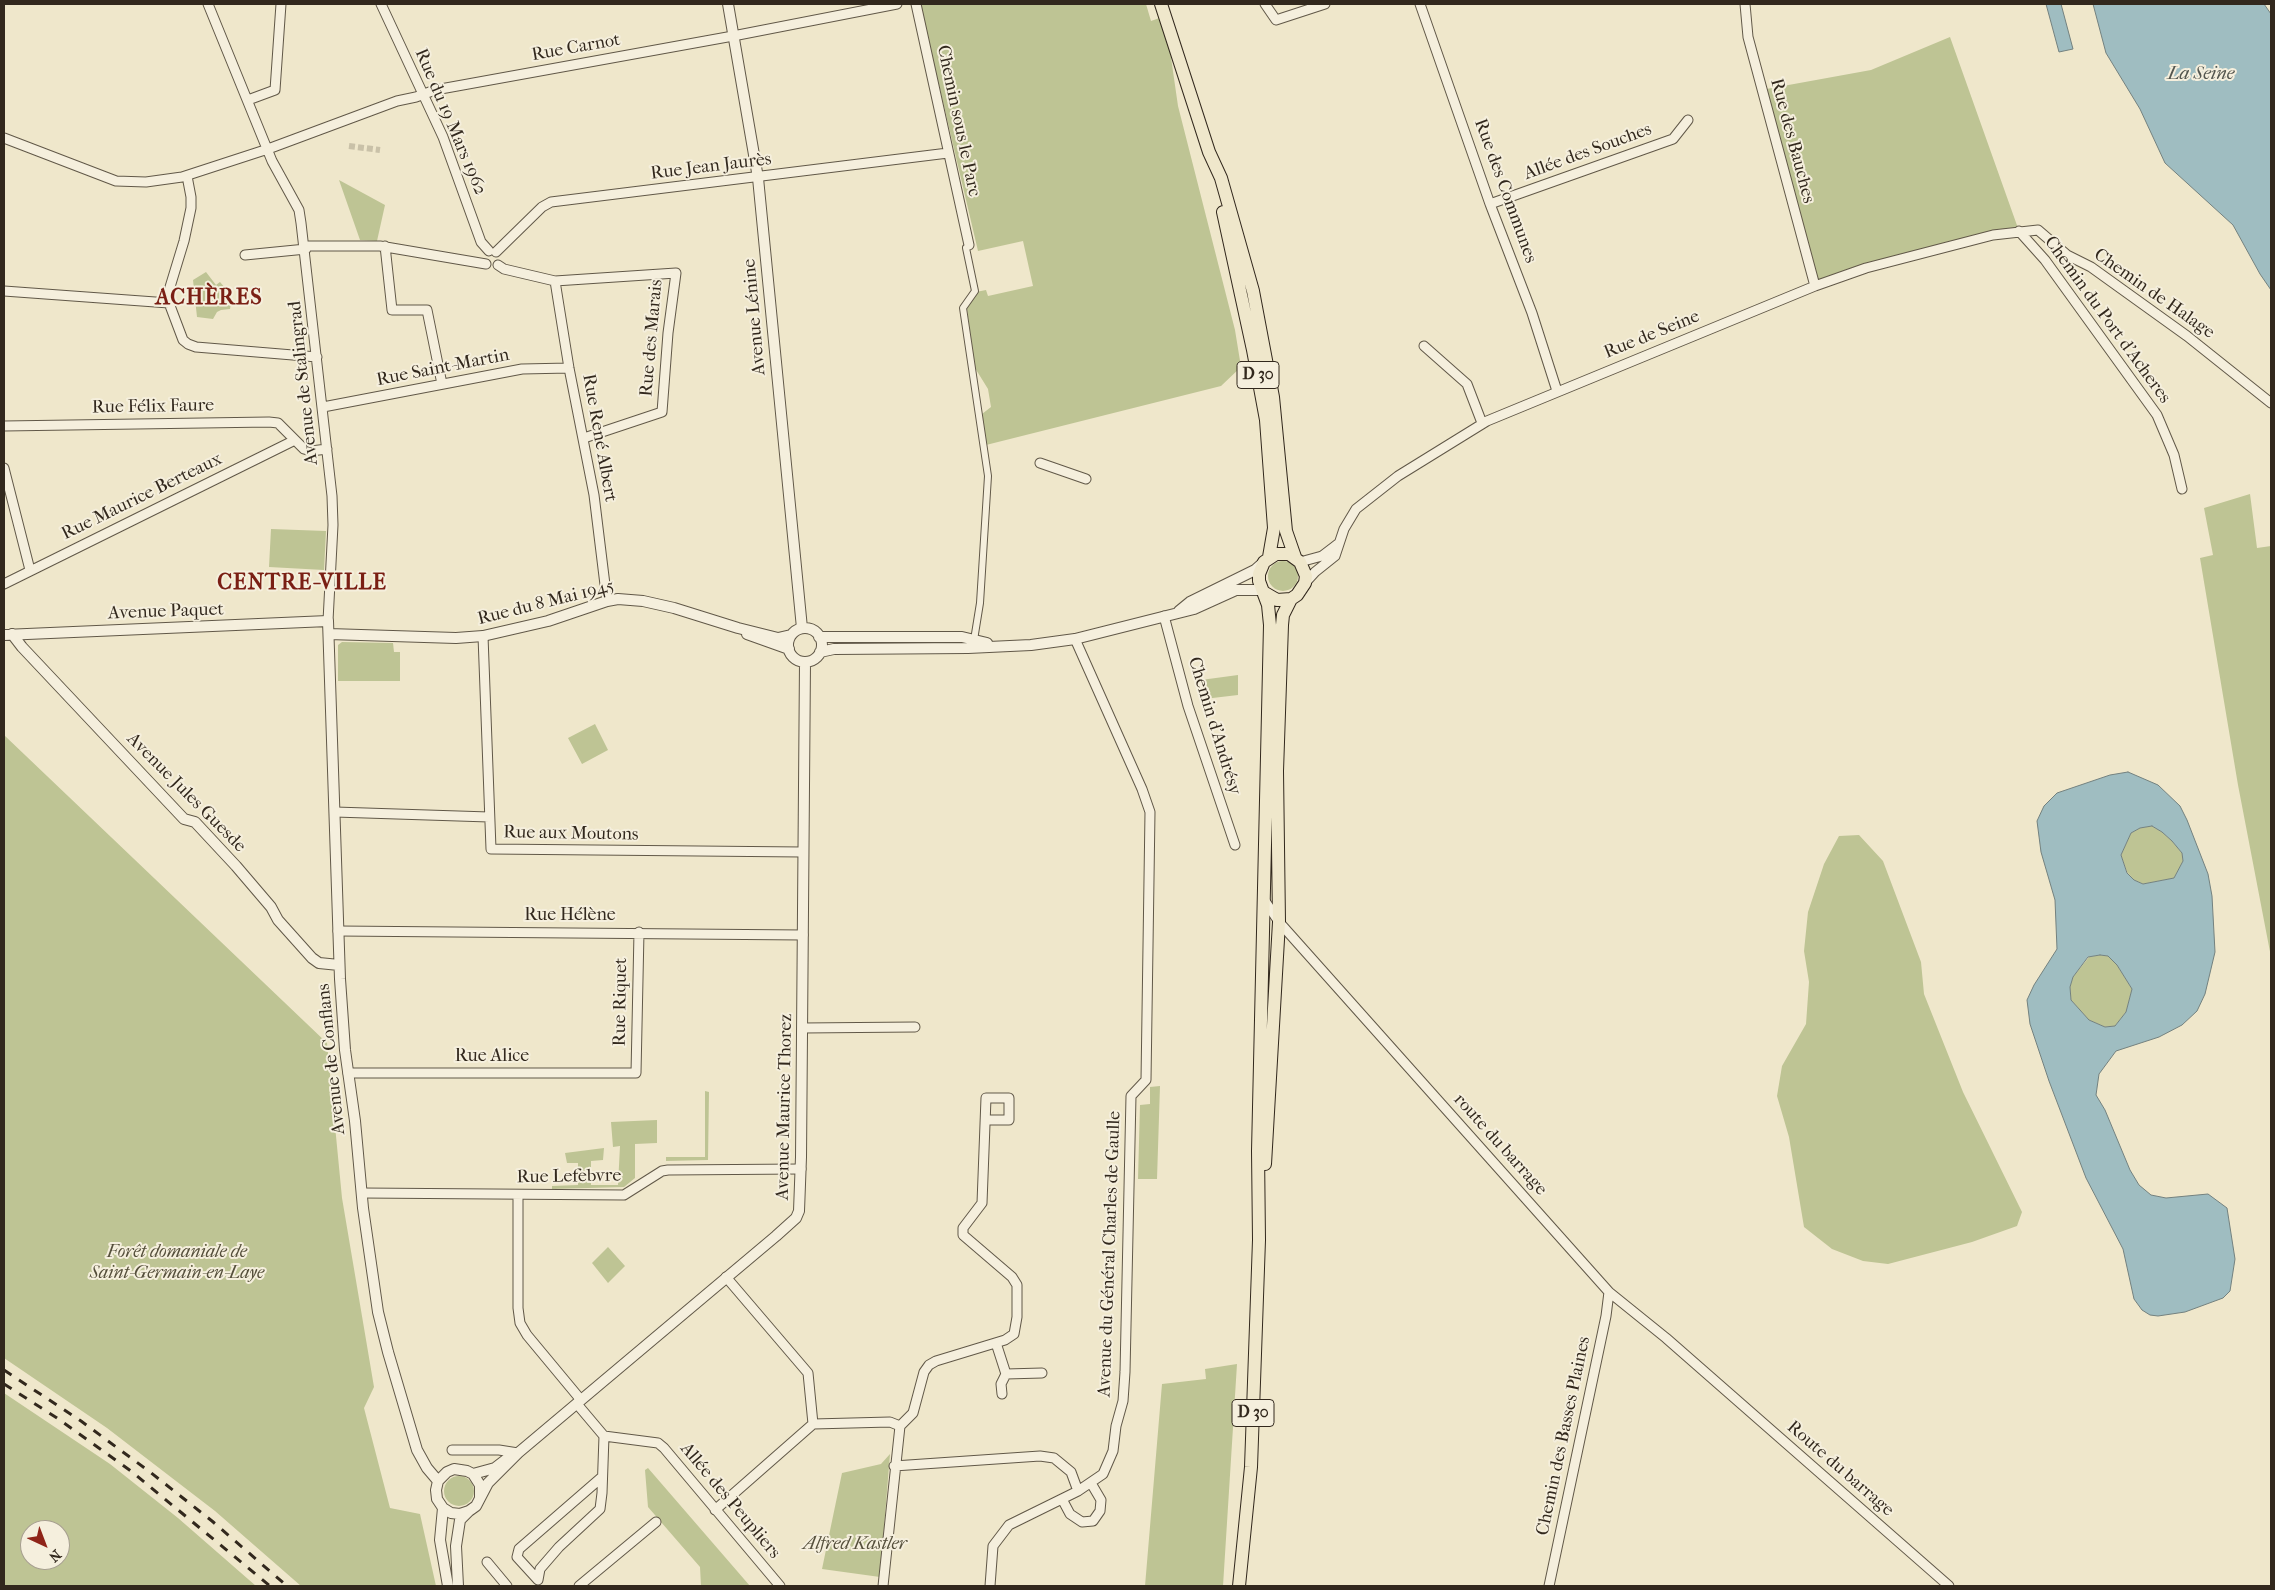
<!DOCTYPE html>
<meta charset="utf-8">
<style>
body{margin:0}
#map{position:relative;width:2275px;height:1590px;overflow:hidden;background:#efe7cb;font-family:"IM FELL French Canon",serif}
canvas{display:block}
.frame{position:absolute;inset:0;border:5px solid #32281d;pointer-events:none}
.north{position:absolute;left:20px;top:1520px;width:50px;height:50px;box-sizing:border-box;background:#f5efdd;border:1px solid #a79f90;border-radius:50%;rotate:137deg;font-size:14px;font-weight:700;line-height:20px;text-align:center;color:#32281d}
.north::after{content:'';display:block;margin:auto;width:18px;height:22px;background:#8f2418;clip-path:polygon(50% 0,100% 100%,50% 72%,0 100%)}
</style>
<div id="map">
<canvas width="2275" height="1590"></canvas>
<div class="frame"></div>
<div class="north">N</div>
</div>
<script>
const c = document.querySelector('canvas').getContext('2d');
c.lineJoin = 'round';
function fill(path, color) { c.fillStyle = color; c.fill(path, 'evenodd'); }
const shape = rows => new Path2D(rows.map(r => 'M' + r).join(''));
function stroke(path, color, width, dash) { c.strokeStyle = color; c.lineWidth = width; c.lineCap = dash ? 'butt' : 'round'; c.setLineDash(dash || []); c.stroke(path); }
function drawText(font, color, halo, rows, align = 'center') {
  c.font = font + ' "IM FELL French Canon",serif'; c.lineWidth = 4; c.setLineDash([]); c.textBaseline = 'middle'; c.strokeStyle = halo; c.fillStyle = color; for (const [text, x, y, turn = 0] of rows) {
    c.save(); c.translate(x, y); c.rotate((+turn || 0) * Math.PI / 180); c.textAlign = isNaN(turn) ? turn : align; if (halo) c.strokeText(text, 0, 0); c.fillText(text, 0, 0); c.restore();
  }
}
const green = shape([
 [920,4,1146,4,1151,21,1165,16,1178,106,1235,330,1241,367,1221,386,986,445,982,414,991,407,988,389,975,368,967,309,976,292,986,290,988,296,1033,286,1023,241,978,251],
 [1950,37,2019,231,1815,286,1761,90,1871,70],
 [339,180,385,205,377,241,360,240],
 [206,272,216,285,220,282,232,296,230,309,221,310,217,312,213,319,197,317,193,280],
 [2250,494,2257,548,2271,546,2271,957,2238,785,2200,558,2213,555,2204,508],
 [271,529,326,531,324,570,269,567],
 '1268 576a15 15 0 1 1 30 0a15 15 0 1 1-30 0Z',
 [342,642,393,643,394,652,400,652,400,681,338,681,338,645],
 [1238,675,1238,695,1204,699,1201,680],
 [595,724,608,750,582,764,568,738],
 [4,735,327,1043,342,1198,374,1387,364,1408,390,1508,420,1514,436,1586,301,1586,215,1511,107,1428,4,1358],
 [2152,826,2162,832,2172,841,2182,853,2183,861,2174,878,2143,884,2134,880,2127,872,2121,855,2131,833,2140,828],
 [1859,835,1883,861,1921,962,1924,994,1963,1092,2022,1212,2017,1226,1972,1242,1888,1264,1863,1261,1832,1249,1804,1227,1789,1137,1777,1096,1782,1066,1806,1024,1809,982,1804,951,1808,912,1824,864,1839,836],
 [2100,955,2108,956,2117,965,2132,989,2126,1012,2115,1026,2105,1027,2089,1020,2071,1000,2070,987,2073,977,2089,957],
 [1160,1086,1157,1179,1138,1179,1140,1105,1150,1104,1150,1087],
 [705,1091,709,1092,708,1160,666,1161,666,1157,705,1157],
 [657,1120,657,1143,635,1144,635,1178,624,1187,552,1189,552,1186,578,1185,578,1163,567,1163,565,1153,604,1148,603,1160,591,1161,591,1185,618,1185,620,1146,613,1147,611,1122],
 [608,1247,625,1266,608,1283,592,1263],
 [1237,1364,1223,1586,1145,1586,1162,1384,1206,1379,1205,1369],
 [4,1393,110,1464,178,1518,256,1586,4,1586],
 [30,1530,60,1530,60,1560,30,1560],
 [890,1454,880,1577,822,1569,842,1473,881,1464],
 [648,1468,750,1586,701,1586,700,1567,648,1507,645,1470],
 '444 1491a15 15 0 1 1 30 0a15 15 0 1 1-30 0Z'
]);
const water = shape([
 [2046,4,2061,4,2073,49,2059,52,2046,4],
 [2093,4,2264,4,2271,14,2271,290,2260,274,2233,225,2165,163,2140,109,2106,53,2093,4],
 [2128,772,2158,785,2180,806,2187,820,2208,874,2212,896,2215,952,2205,994,2197,1011,2182,1025,2159,1037,2116,1051,2099,1074,2096,1095,2105,1110,2130,1170,2139,1185,2151,1195,2166,1198,2208,1194,2227,1208,2235,1259,2230,1291,2223,1298,2185,1312,2158,1316,2150,1315,2142,1310,2134,1299,2123,1249,2086,1178,2049,1081,2030,1024,2027,1000,2034,985,2057,949,2055,900,2041,852,2037,821,2044,806,2057,793,2110,775,2128,772],
 [2152,826,2162,832,2172,841,2182,853,2183,861,2174,878,2143,884,2134,880,2127,873,2121,855,2131,833,2140,828,2152,826],
 [2100,955,2108,956,2117,965,2132,989,2126,1012,2115,1026,2105,1027,2089,1020,2071,1000,2070,987,2073,977,2088,957,2100,955]
]);
const pedestrianTunnel = shape([
 [349,146,380,150]
]);
const pedestrian = shape([
 [966,248,975,291,963,308,988,476,980,603,974,640]
]);
const minor = shape([
 [208,4,272,161,299,210,301,223,332,496,333,525,328,621],
 [381,4,443,137,481,242,489,251],
 [916,4,969,245],
 [1265,4,1276,20,1325,4],
 [1420,4,1490,204,1532,313,1557,391],
 [1745,4,1748,37,1815,286],
 [248,100,275,90,281,4],
 [4,138,116,181,146,182,182,177,268,149,397,101,416,97,435,90,733,36,897,4],
 [187,176,191,197,191,208,184,241,170,287,169,303,183,340,188,344,196,347,317,357],
 [1490,204,1673,139,1688,120],
 [2019,231,2045,260,2157,415,2174,455,2182,489],
 [305,246,380,246,486,264],
 [385,246,392,310,427,310,442,384],
 [496,252,542,207,551,202,948,153],
 [245,255,306,249],
 [498,265,504,269,555,281,676,273,668,333,662,412,584,438],
 [555,281,569,368,594,495,607,601],
 [4,291,169,303],
 [1424,346,1467,384,1482,423],
 [323,407,522,369,569,368],
 [4,426,269,422,278,423,304,449,311,451,327,449],
 [1040,463,1086,479],
 [4,468,30,570],
 [1300,562,1322,556,1339,543],
 [1305,583,1315,572,1335,556,1344,529,1356,509,1398,476,1487,421,1815,286,1866,268,1993,235,2038,230,2067,255,2091,267,2187,336,2271,403],
 [4,584,295,440],
 [1164,616,1188,706,1235,845],
 [483,636,491,849,802,852],
 [335,812,489,817],
 [1265,901,1279,922,1609,1292,1666,1338,1949,1586],
 [338,931,803,935],
 [803,1028,915,1027],
 [348,1073,636,1073,639,932],
 [362,1193,624,1195,662,1171,668,1170,801,1169],
 [518,1195,518,1308,520,1323,527,1335,581,1400],
 [726,1277,808,1373,813,1424],
 [996,1343,1006,1374,1042,1373],
 [1002,1394,1001,1384,1006,1374],
 [577,1404,604,1436,658,1443,664,1448,780,1586],
 [813,1424,890,1422,900,1426],
 [900,1426,913,1413,924,1372,929,1365,936,1361,1005,1340,1014,1334,1017,1317,1017,1285,1012,1277,963,1235,963,1228,982,1203,986,1098,1009,1098,1009,1120,986,1120],
 [452,1450,499,1450,518,1453],
 [894,1466,1040,1456,1054,1458,1071,1472,1078,1491],
 [602,1477,519,1549,517,1557,538,1580,540,1569,559,1547,600,1509,602,1493,604,1436],
 [1062,1499,1070,1514,1082,1522,1093,1521,1100,1511,1101,1500,1091,1483],
 [715,1510,813,1424],
 [487,1562,507,1586],
 [579,1586,656,1522],
 [883,1586,900,1426],
 [990,1586,993,1546,1009,1525,1078,1491,1103,1474,1113,1451,1116,1426,1123,1401,1125,1372,1131,1096,1146,1080,1150,812,1142,789,1075,639],
 [1549,1586,1606,1316,1609,1292]
]);
const tertiary = shape([
 [728,4,758,178,802,628],
 [1179,611,1190,602,1255,570,1264,562],
 '788 645a17 17 0 1 1 34 0a17 17 0 1 1-34 0Z',
 [12,634,22,647,184,819,195,822,236,866,271,907,278,920,312,958,319,963,339,965],
 [329,634,456,638,483,636,548,621,607,601,618,599,643,601,674,608,738,628,778,638,791,635],
 [747,634,789,649],
 [4,635,328,621,340,979,345,1050,355,1121,363,1208,378,1312,388,1352,417,1450,427,1468,438,1481],
 [819,637,962,637,987,643],
 [820,652,834,649,968,648,1031,645,1075,639,1194,609,1236,590,1263,590],
 [473,1474,495,1468,508,1458],
 [480,1498,480,1485,473,1474,467,1471,454,1469,447,1472,438,1481,436,1490,437,1499,443,1508,451,1513,460,1514,469,1511,476,1506,488,1483,518,1453,776,1236,796,1218,799,1211,801,1157,805,662],
 [443,1508,440,1540,448,1586],
 [458,1586,456,1546,460,1520,469,1511]
]);
const primary = shape([
 [1161,4,1209,152,1221,178,1253,291,1273,397,1286,531,1295,557],
 [1223,212,1253,350,1266,420,1274,528,1269,557],
 [1265,1164,1279,922,1277,771,1282,625,1283,615,1291,599],
 [1239,1586,1251,1467,1259,1240,1258,1151,1270,625,1268,605,1259,581,1259,574,1264,562,1276,554,1289,554,1300,562,1306,576,1305,583,1297,595,1291,599,1277,600,1265,593]
]);
const rail = shape([
 [4,1370,81,1421,150,1472,212,1521,287,1586],
 [4,1384,57,1418,131,1471,270,1586]
]);
const shields = [
 [1258,375,42],
 [1253,1413,42]
];
const shieldNames = [
 ["D 30",1258,375],
 ["D 30",1253,1413]
];
const streetNames = [
 ["Rue Carnot",576,48,-10],
 ["Chemin sous le Parc",958,121,78],
 ["Rue du 19 Mars 1962",450,122,67],
 ["Rue des Bauches",1792,141,75],
 ["Allée des Souches",1588,152,-20],
 ["Rue Jean Jaurès",711,167,-7],
 ["Rue des Communes",1505,191,70],
 ["Chemin de Halage",2154,294,35],
 ["Avenue Lénine",755,317,-95],
 ["Chemin du Port d'Acheres",2107,320,54],
 ["Rue de Seine",1652,335,-22],
 ["Rue des Marais",652,338,-85],
 ["Rue Saint-Martin",443,368,-11],
 ["Avenue de Stalingrad",304,383,-96],
 ["Rue Félix Faure",153,407,-1],
 ["Rue René Albert",599,438,80],
 ["Rue Maurice Berteaux",142,497,-26],
 ["Rue du 8 Mai 1945",546,603,-14],
 ["Avenue Paquet",166,612,-2],
 ["Chemin d'Andrésy",1214,726,73],
 ["Avenue Jules Guesde",186,793,45],
 ["Rue aux Moutons",571,834,1],
 ["Rue Hélène",570,916],
 ["Rue Riquet",621,1002,-89],
 ["Rue Alice",492,1057],
 ["Avenue de Conflans",332,1059,-96],
 ["Avenue Maurice Thorez",785,1107,-89],
 ["route du barrage",1500,1145,48],
 ["Rue Lefebvre",569,1177,-1],
 ["Avenue du Général Charles de Gaulle",1110,1254,-88],
 ["Chemin des Basses Plaines",1564,1436,-78],
 ["Route du barrage",1840,1469,41],
 ["Allée des Peupliers",730,1501,50]
];
const parkNames = [
 ["Forêt domaniale de",177,1253],
 ["Saint-Germain-en-Laye",177,1274],
 ["Alfred Kastler",855,1545]
];
const waterNames = [
 ["La Seine",2201,74]
];
const districtNames = [
 ["ACHÈRES",209,299],
 ["CENTRE-VILLE",302,584]
];
fill(green, '#bec494');
fill(water, '#9fbdc1');
stroke(water, '#73817f', 1);
stroke(pedestrianTunnel, '#c9c1a8', 6, [6, 3]);
stroke(pedestrian, '#615848', 8);
stroke(minor, '#615848', 11);
stroke(tertiary, '#615848', 12);
stroke(primary, '#32281d', 14);
stroke(pedestrian, '#f5efdd', 6);
stroke(minor, '#f5efdd', 9);
stroke(tertiary, '#f5efdd', 10);
stroke(primary, '#efe7cb', 12);
stroke(rail, '#32281d', 3, [9, 9]);
for (const [x, y, w] of shields) { const box = new Path2D(); box.roundRect(x - w / 2, y - 13.5, w, 27, 4); c.fillStyle = '#f5efdd'; c.fill(box); stroke(box, '#32281d', 1); }
drawText('bold 16px', '#32281d', null, shieldNames);
drawText('18px', '#32281d', '#f5efdd', streetNames);
drawText('italic 18px', '#554f3b', '#f5efdd', parkNames);
drawText('italic 19px', '#53554e', '#f5efdd', waterNames);
c.letterSpacing = '1px';
drawText('bold 22px', '#7a1f14', '#f5efdd', districtNames);
c.letterSpacing = '0px';
</script>
